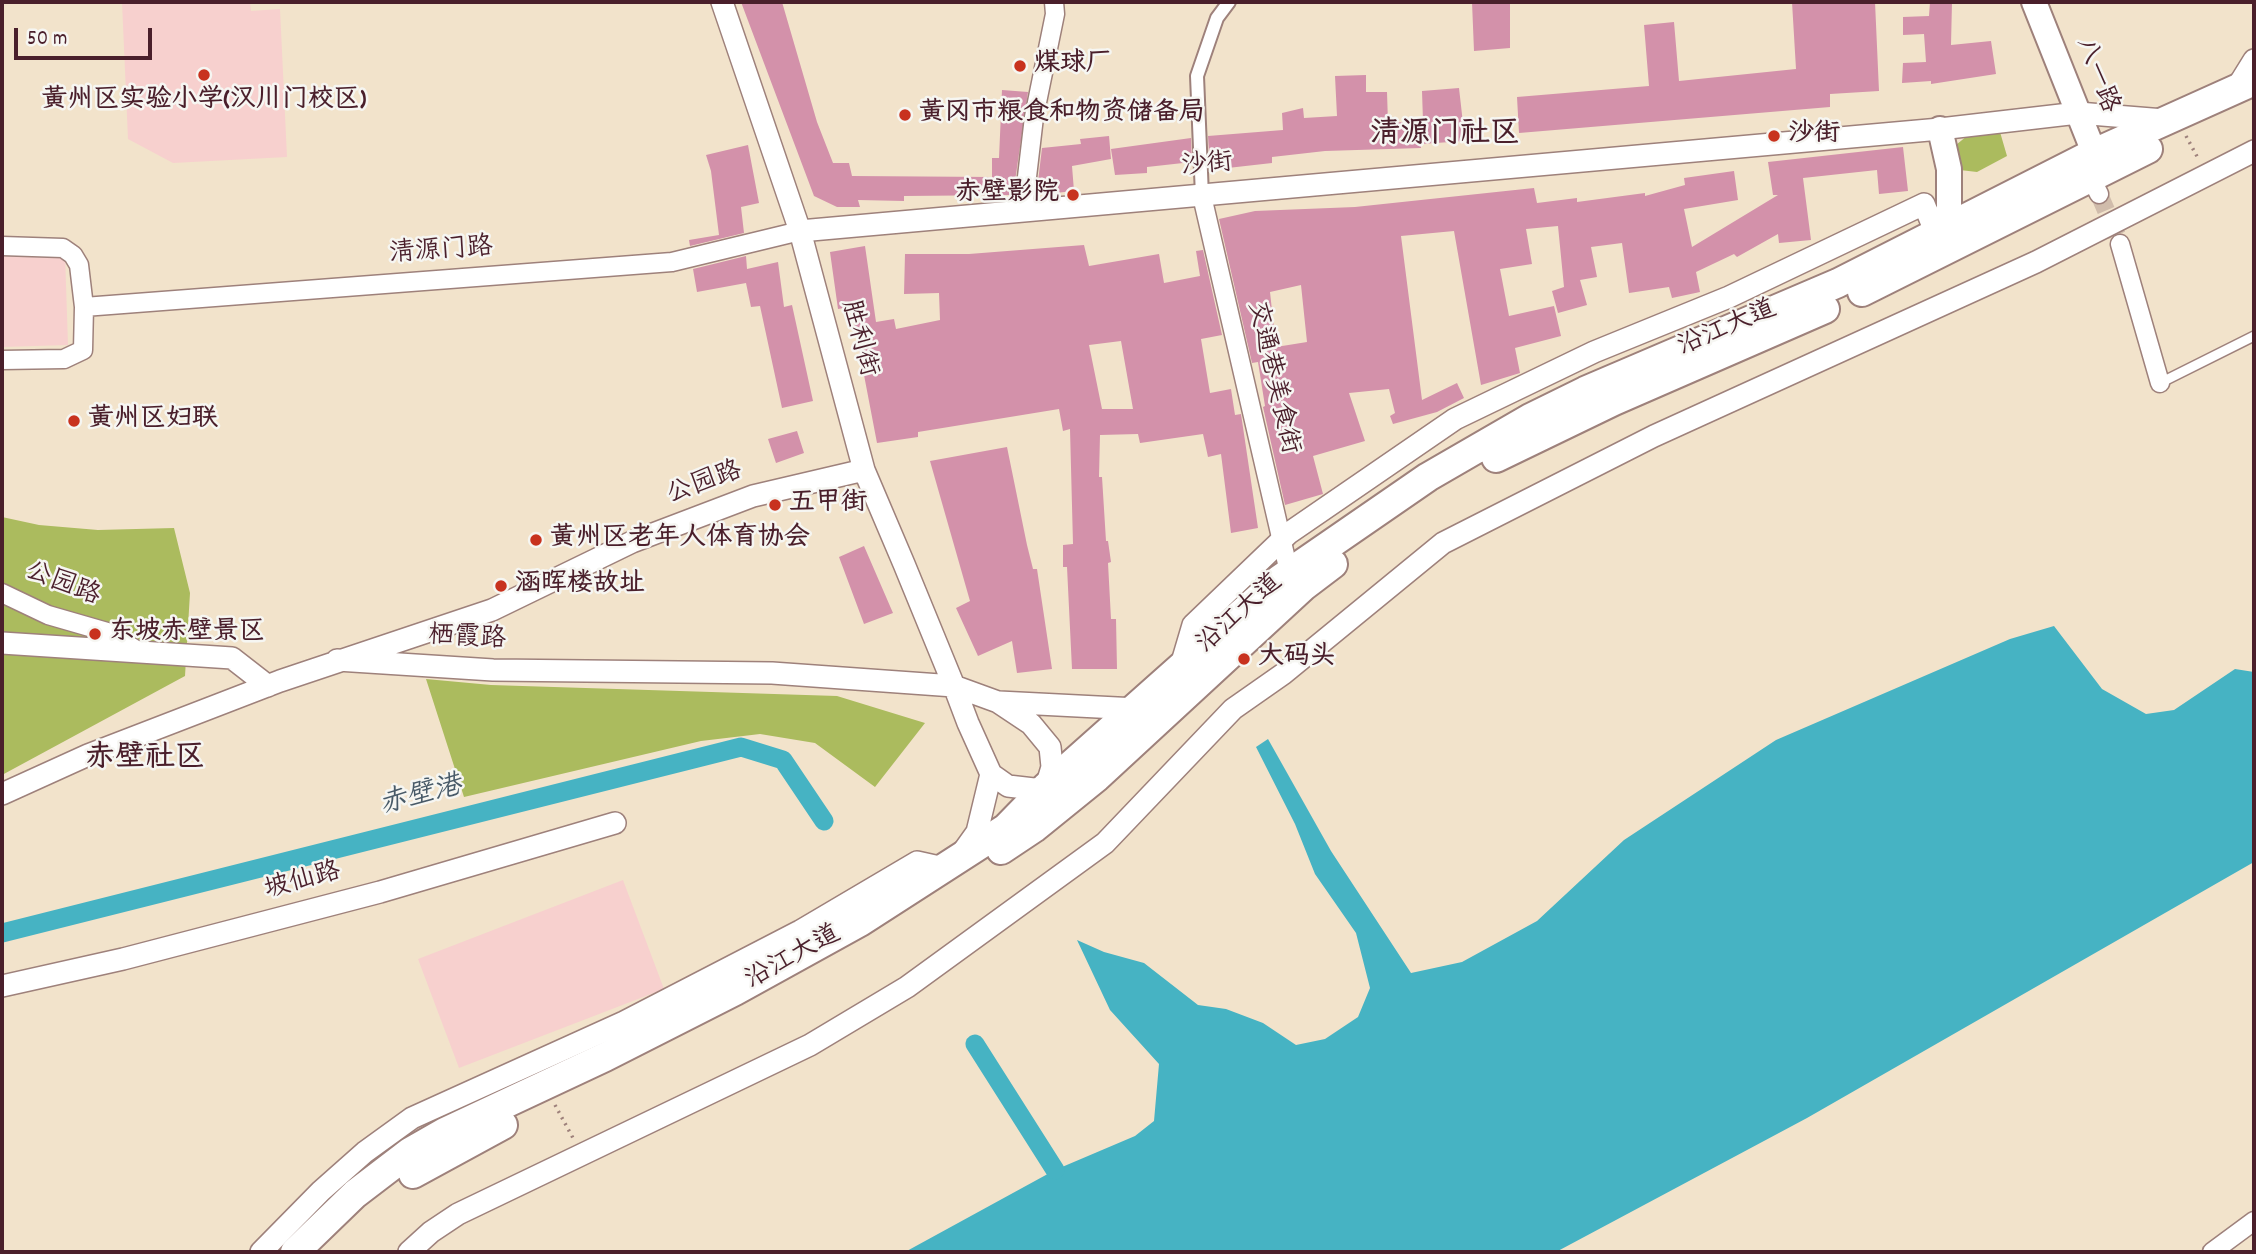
<!DOCTYPE html>
<meta charset="utf-8">
<style>
body{margin:0}
#map{position:relative;width:2256px;height:1254px;overflow:hidden;background:#f2e3cb;font-family:Dekko,sans-serif}
canvas{display:block}
.frame{position:absolute;inset:0;border:4px solid #4a1f2b;pointer-events:none}
.scale{position:absolute;left:14px;top:28px;width:138px;height:32px;box-sizing:border-box;border:4px solid #4a1f2b;border-top:0;padding-left:9px;font-size:21px;line-height:24px;white-space:nowrap;color:#4a1f2b;-webkit-text-stroke:5px #f6f6f2;paint-order:stroke}
</style>
<div id="map">
<canvas width="2256" height="1254"></canvas>
<div class="frame"></div>
<div class="scale">50 m</div>
</div>
<script>
const c = document.querySelector('canvas').getContext('2d');
c.lineJoin = 'round';
function fill(path, color) { c.fillStyle = color; c.fill(path, 'evenodd'); }
const shape = rows => new Path2D(rows.map(r => 'M' + r).join(''));
function stroke(path, color, width, dash) { c.strokeStyle = color; c.lineWidth = width; c.lineCap = dash ? 'butt' : 'round'; c.setLineDash(dash || []); c.stroke(path); }
function drawText(font, color, halo, rows, align = 'center') {
  c.font = font + ' Dekko,"LXGW WenKai TC",sans-serif'; c.lineWidth = 5; c.setLineDash([]); c.textBaseline = 'middle'; c.strokeStyle = halo; c.fillStyle = color; for (const [text, x, y, turn = 0] of rows) {
    c.save(); c.translate(x, y); c.rotate((+turn || 0) * Math.PI / 180); c.textAlign = isNaN(turn) ? turn : align; if (halo) c.strokeText(text, 0, 0); c.fillText(text, 0, 0); c.restore();
  }
}
const built = shape([
 [122,2,250,2,251,11,280,9,287,157,173,163,128,139],
 [65,254,68,345,2,347,2,256],
 [623,880,664,989,459,1068,418,959]
]);
const green = shape([
 [2000,132,2007,156,1977,172,1960,170,1951,149,1967,136],
 [2,517,39,525,98,530,174,528,190,593,185,676,2,775],
 [426,679,491,685,837,696,925,723,875,787,815,743,760,734,701,741,464,797]
]);
const water = shape([
 [2054,626,2102,689,2146,714,2174,710,2235,669,2254,672,2254,862,1807,1118,1556,1252,905,1252,1055,1170,1135,1136,1154,1121,1159,1064,1110,1010,1077,940,1104,952,1144,963,1198,1005,1226,1009,1263,1023,1296,1045,1325,1039,1358,1017,1370,988,1356,933,1315,874,1295,824,1256,747,1268,739,1331,851,1411,973,1462,962,1537,921,1624,840,1776,740,2010,639]
]);
const canal = shape([
 [2,933,741,747,783,760,824,821],
 [975,1044,1055,1170]
]);
const building = shape([
 [741,2,782,2,817,122,833,163,849,163,852,176,992,177,992,158,999,158,1002,90,1028,92,1013,195,904,196,904,201,858,200,860,207,837,207,814,196],
 [1472,2,1510,2,1510,48,1474,51],
 [1792,2,1875,2,1879,91,1830,94,1830,107,1519,133,1517,97,1649,86,1644,25,1674,22,1679,81,1796,69],
 [1930,2,1952,2,1951,45,1991,41,1996,74,1931,84,1931,81,1902,83,1903,63,1926,62,1924,34,1903,35,1903,17,1929,16],
 [1366,75,1366,92,1387,92,1388,123,1423,121,1422,91,1459,88,1465,141,1421,144,1421,148,1325,151,1272,157,1272,163,1210,170,1208,136,1283,130,1282,113,1303,108,1304,118,1337,116,1335,76],
 [1109,136,1111,159,1072,166,1074,191,1055,193,1054,188,1037,190,1042,148,1081,144,1080,139],
 [1191,138,1192,162,1147,167,1147,173,1115,175,1111,149],
 [748,145,759,203,741,207,744,233,690,246,689,240,719,235,711,171,706,155],
 [1903,147,1908,191,1879,194,1877,170,1803,178,1811,240,1779,243,1778,234,1737,257,1734,254,1696,272,1700,292,1672,298,1669,287,1629,293,1622,243,1591,247,1597,277,1580,280,1587,305,1558,313,1552,291,1564,287,1558,226,1526,229,1532,264,1500,269,1509,316,1554,306,1561,336,1515,348,1520,373,1481,385,1454,231,1401,236,1422,400,1457,383,1464,398,1437,412,1393,424,1390,416,1395,413,1389,389,1349,393,1365,441,1313,456,1323,494,1285,505,1263,407,1265,406,1258,362,1252,363,1219,219,1255,211,1355,207,1534,188,1537,203,1577,198,1577,202,1645,193,1645,196,1685,185,1684,178,1734,171,1738,200,1684,209,1692,247,1778,195,1773,195,1768,162],
 [1301,285,1307,342,1276,347,1270,292],
 [1084,245,1089,266,1159,254,1164,283,1200,276,1196,251,1203,250,1222,335,1201,339,1210,393,1231,389,1235,415,1241,414,1258,528,1231,533,1221,454,1208,457,1203,434,1140,443,1138,434,1100,435,1099,477,1102,477,1106,541,1108,541,1111,562,1108,563,1111,619,1116,619,1117,669,1072,669,1067,567,1063,567,1063,545,1073,544,1070,429,1063,431,1059,409,918,432,918,437,877,443,851,307,838,309,830,252,865,246,876,322,894,319,896,329,940,320,939,293,904,294,905,254,969,254],
 [1121,341,1133,409,1102,409,1089,345],
 [746,256,747,269,778,262,784,307,792,305,813,401,782,408,760,306,751,307,746,283,697,292,693,269],
 [797,431,804,453,776,463,768,439],
 [1007,447,1027,545,1033,569,1037,569,1052,669,1017,673,1012,641,978,656,956,608,970,601,930,461],
 [864,546,893,613,864,624,839,557]
]);
const minorTunnel = shape([
 [2099,194,2117,236]
]);
const path = shape([
 [2186,136,2199,160],
 [555,1105,573,1138]
]);
const service = shape([
 [2160,383,2254,336]
]);
const pedestrian = shape([
 [1202,196,1197,76,1217,18,1229,2]
]);
const minor = shape([
 [2091,178,2099,194],
 [1202,196,1289,572],
 [1023,211,1034,117,1055,14,1054,2],
 [2120,244,2160,383],
 [2,246,63,248,73,255,79,265,84,307,83,350,64,359,2,360],
 [84,307,672,262,800,231],
 [2,593,48,615,107,632,138,651],
 [2212,1252,2254,1221]
]);
const tertiary = shape([
 [2236,89,2254,60],
 [800,231,1940,129,2078,113,2164,120],
 [2,643,232,658,268,686],
 [337,660,493,670,772,673,954,686,998,702,1031,724,1050,747,1052,767,1046,787,1034,789,1008,786,991,774,968,723,954,686,904,564,864,470,800,231,722,2],
 [1180,669,1193,625,1289,533,1455,419,1594,352,1729,297,1924,204,1936,234],
 [999,702,1137,709],
 [2,794,88,755,280,681,492,610,632,542,753,496,864,470],
 [962,853,977,832,991,774],
 [2,986,123,959,380,892,615,823],
 [261,1252,321,1191,365,1152,412,1118,624,1022,800,931,917,862,944,868],
 [409,1252,431,1232,458,1214,810,1045,907,987,1105,843,1233,709,1283,674,1443,543,1654,436,2036,262,2254,151]
]);
const secondary = shape([
 [2034,2,2101,170],
 [1936,234,1949,209,1949,169,1940,129]
]);
const primary = shape([
 [1862,292,2148,149],
 [1496,458,1614,401,1825,309],
 [1001,850,1034,828,1097,777,1304,586,1333,564],
 [413,1174,503,1125],
 [295,1252,355,1194,410,1152,445,1132,605,1057,735,991,860,922,1006,828,1046,787,1280,579,1428,477,1530,418,1585,391,1838,283,2094,153,2254,81]
]);
const markers = [
 [1020,66,7,"#c8321e"],
 [204,75,7,"#c8321e"],
 [905,115,7,"#c8321e"],
 [1774,136,7,"#c8321e"],
 [1073,195,7,"#c8321e"],
 [74,421,7,"#c8321e"],
 [775,505,7,"#c8321e"],
 [536,540,7,"#c8321e"],
 [501,586,7,"#c8321e"],
 [95,634,7,"#c8321e"],
 [1244,659,7,"#c8321e"]
];
const poiNames = [
 ["煤球厂",1034,66],
 ["黄州区实验小学(汉川门校区)",204,102,"center"],
 ["黄冈市粮食和物资储备局",919,115],
 ["沙街",1788,136],
 ["赤壁影院",1059,195,"right"],
 ["黄州区妇联",88,421],
 ["五甲街",789,505],
 ["黄州区老年人体育协会",550,540],
 ["涵晖楼故址",515,586],
 ["东坡赤壁景区",109,634],
 ["大码头",1258,659]
];
const streetNames = [
 ["八一路",2095,76,69],
 ["沙街",1207,167,-5],
 ["清源门路",441,253,-4],
 ["沿江大道",1728,330,-23],
 ["胜利街",857,339,75],
 ["交通巷美食街",1271,378,77],
 ["公园路",705,485,-20],
 ["公园路",62,586,21],
 ["沿江大道",1241,615,-42],
 ["栖霞路",467,640,3],
 ["坡仙路",303,883,-15],
 ["沿江大道",794,959,-29]
];
const waterNames = [
 ["赤壁港",421,798,-14]
];
const quarterNames = [
 ["清源门社区",1445,137],
 ["赤壁社区",145,761]
];
fill(built, '#f7d0ce');
fill(green, '#abbb5e');
fill(water, '#46b3c3');
stroke(canal, '#46b3c3', 19);
fill(building, '#d391aa');
stroke(minorTunnel, '#d0bcab', 18, [18, 9]);
stroke(service, '#9e817b', 12);
stroke(pedestrian, '#9e817b', 16);
stroke(minor, '#9e817b', 21);
stroke(tertiary, '#9e817b', 24);
stroke(secondary, '#9e817b', 28);
stroke(primary, '#9e817b', 32);
stroke(path, '#9e817b', 3.5, [2, 5]);
stroke(service, '#fff', 9);
stroke(pedestrian, '#fff', 12);
stroke(minor, '#fff', 18);
stroke(tertiary, '#fff', 21);
stroke(secondary, '#fff', 24);
stroke(primary, '#fff', 28);
for (const [x, y, r, color] of markers) { const dot = new Path2D(); dot.arc(x, y, r, 0, 2 * Math.PI); c.fillStyle = color; c.fill(dot); stroke(dot, '#f6f6f2', 2.5); }
drawText('bold 26px', '#4a1f2b', '#f6f6f2', poiNames, 'left');
drawText('26px', '#4a1f2b', '#f6f6f2', streetNames);
drawText('italic 28px', '#485a68', '#f6f6f2', waterNames);
drawText('bold 30px', '#4a1f2b', '#f6f6f2', quarterNames);
</script>
